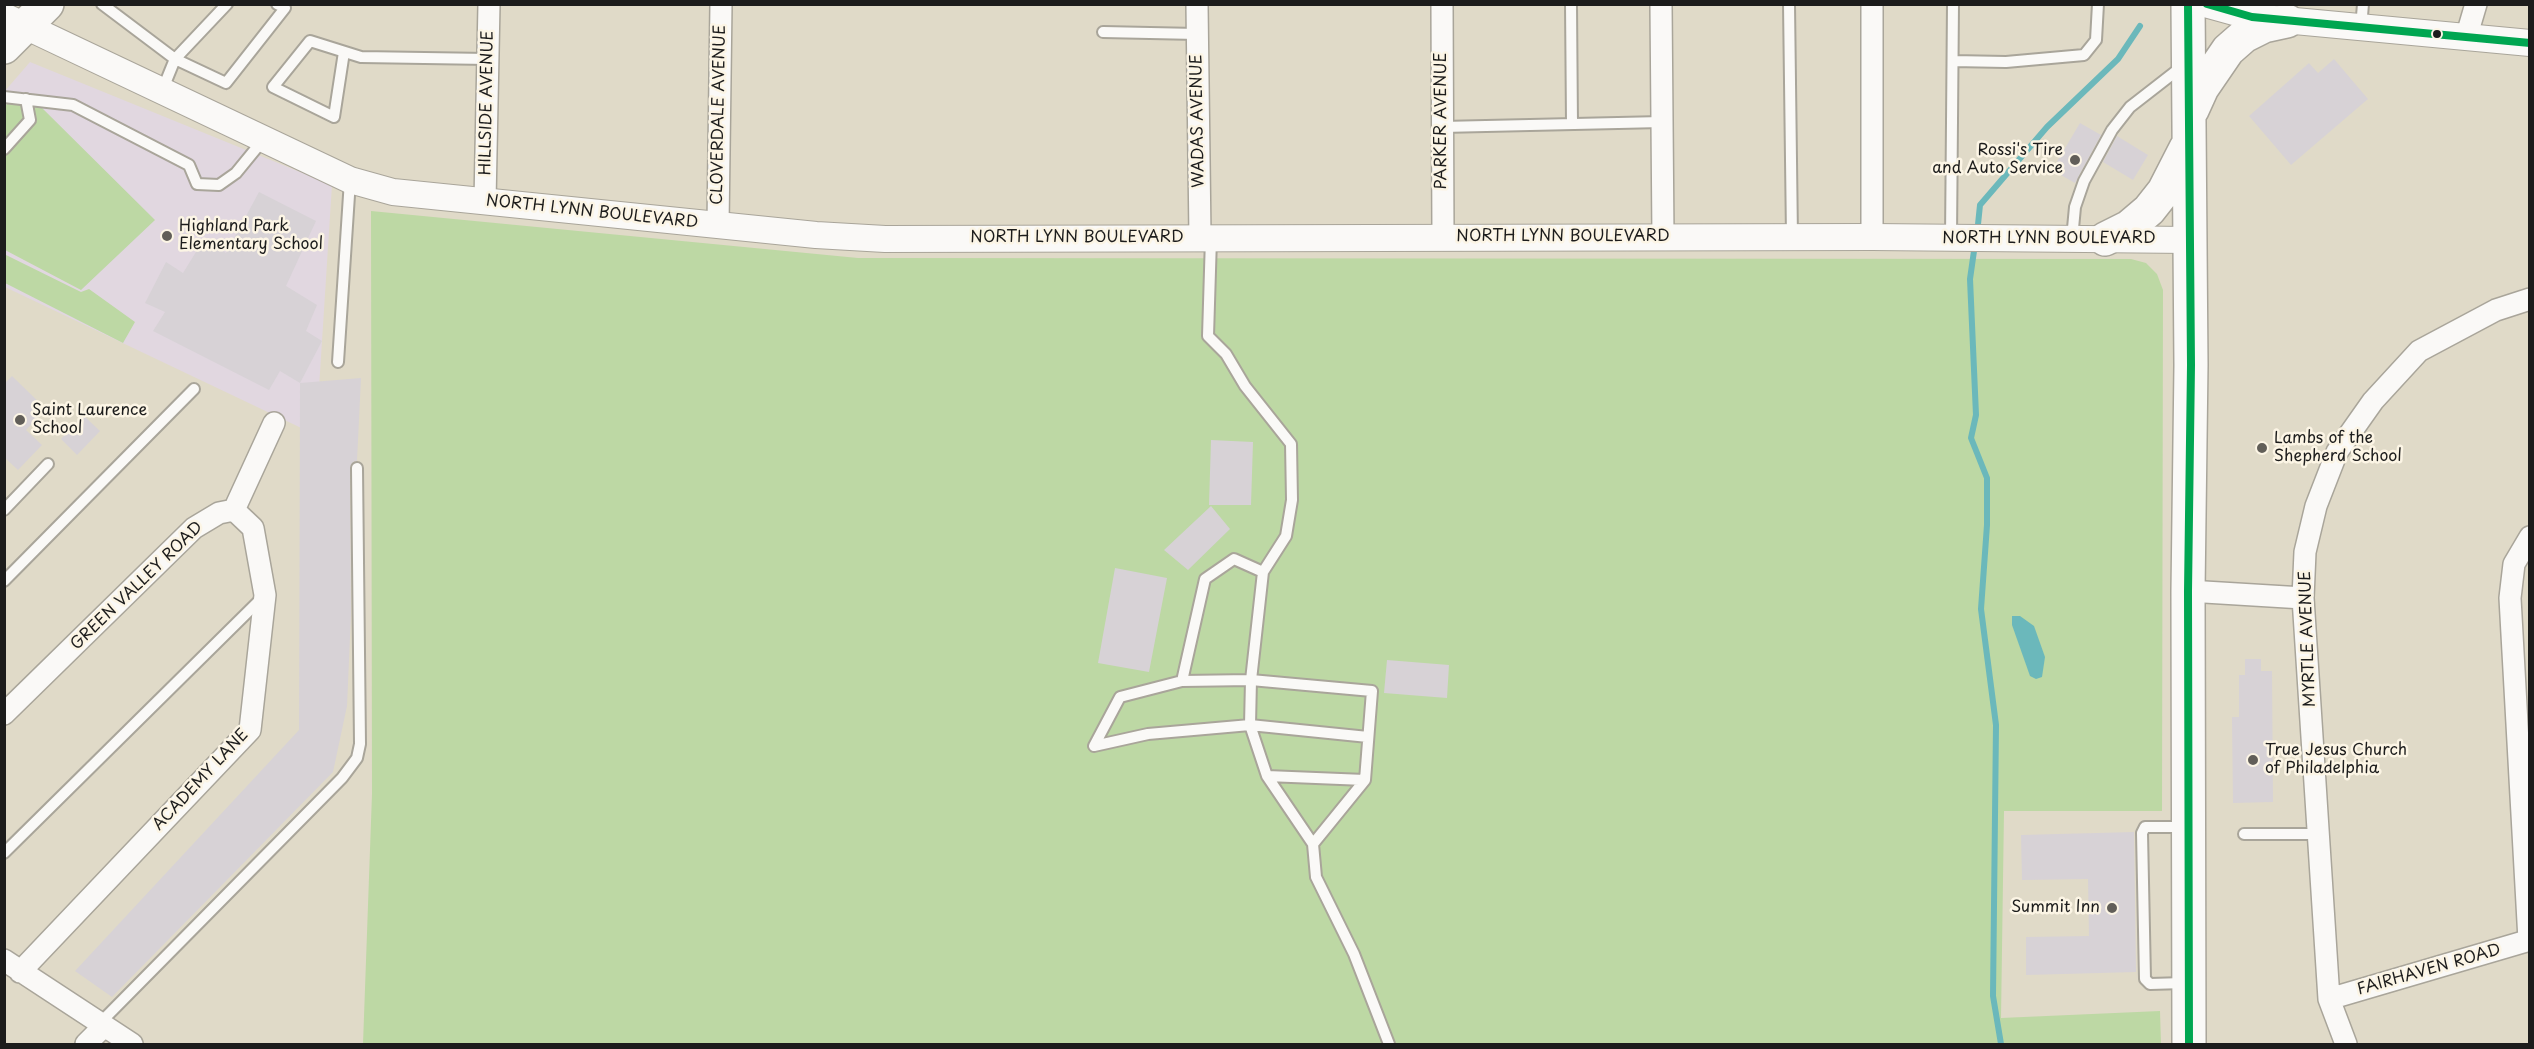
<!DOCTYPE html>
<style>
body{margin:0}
#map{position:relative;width:2534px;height:1049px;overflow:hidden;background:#e0dac8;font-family:"Playpen Sans",sans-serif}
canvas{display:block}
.frame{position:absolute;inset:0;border:6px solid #1c1c1c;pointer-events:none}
</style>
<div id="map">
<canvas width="2534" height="1049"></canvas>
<div class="frame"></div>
</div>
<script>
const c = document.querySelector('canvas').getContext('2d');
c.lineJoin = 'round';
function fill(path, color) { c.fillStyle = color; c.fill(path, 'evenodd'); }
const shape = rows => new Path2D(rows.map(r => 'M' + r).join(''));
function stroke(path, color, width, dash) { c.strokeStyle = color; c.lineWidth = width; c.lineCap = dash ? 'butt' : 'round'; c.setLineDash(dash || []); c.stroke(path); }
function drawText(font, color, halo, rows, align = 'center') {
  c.font = font + ' "Playpen Sans",sans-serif'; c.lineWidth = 5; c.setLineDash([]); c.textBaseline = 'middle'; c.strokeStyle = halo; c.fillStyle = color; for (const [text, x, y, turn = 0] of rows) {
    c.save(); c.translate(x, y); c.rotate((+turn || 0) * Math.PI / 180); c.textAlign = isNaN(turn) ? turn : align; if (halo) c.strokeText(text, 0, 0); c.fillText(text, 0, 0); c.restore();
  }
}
const built = shape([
 [30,62,332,185,316,435,5,287,4,92]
]);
const green = shape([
 [12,99,37,103,155,220,81,290,5,250,4,107],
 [371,211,858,258,2131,259,2146,263,2157,274,2163,290,2162,811,2004,811,2001,1018,2160,1011,2161,1044,363,1044,372,794],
 [4,254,81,292,89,289,135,322,123,343,5,283]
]);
const water = shape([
 [2012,616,2020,616,2034,626,2045,657,2042,677,2036,679,2030,676,2012,625]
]);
const stream = shape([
 [1977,234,1980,205,2047,127,2118,59,2140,26],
 [1975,244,1970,279,1976,415,1971,438,1987,478,1987,525,1981,609,1996,725,1993,996,2001,1044]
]);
const building = shape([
 [2334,59,2368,99,2291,165,2249,116,2309,63,2318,73],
 [2080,123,2101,135,2075,183,2052,170],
 [2117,136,2148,155,2133,180,2103,162],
 [259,192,316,221,286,286,317,305,306,331,322,341,300,383,280,371,269,390,153,331,165,312,145,303,166,262,183,273,204,239,226,253],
 [12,376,46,409,26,430,42,445,18,470,4,457,4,384],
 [361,378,357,461,353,462,350,468,351,614,347,706,333,772,112,997,75,971,299,730,300,383],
 [83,415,100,431,77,455,61,439],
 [1211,440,1253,442,1251,505,1209,505],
 [1211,506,1230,529,1188,570,1164,550],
 [1115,568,1167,578,1149,672,1098,663],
 [2245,659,2261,659,2261,671,2272,671,2273,802,2233,803,2232,717,2239,717,2239,675,2245,675],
 [1387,660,1449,665,1447,698,1384,693],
 [2134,832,2136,972,2026,975,2026,937,2089,936,2088,879,2022,880,2021,835]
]);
const service = shape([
 [102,4,175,59,226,83,285,8,277,4],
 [1571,4,1572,124],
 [1789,4,1792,237],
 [2361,28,2363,4],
 [1103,32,1197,34],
 [344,52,334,117,273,87,310,41,361,57,488,59],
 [1953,61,2006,62,2084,55,2096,40,2098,4],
 [162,91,175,59,227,4],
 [4,97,73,105,189,165,197,184,219,185,236,173,263,140],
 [1442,127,1662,122],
 [4,149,30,120,26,99],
 [1211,238,1208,336,1226,354,1245,386,1291,444,1292,500,1286,536,1263,572,1251,680,1250,725,1267,776,1365,780,1372,691,1251,680,1182,681,1120,697,1094,746,1148,734,1250,725,1368,737],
 [1951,238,1953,4],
 [2072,239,2075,207,2084,181,2112,130,2130,107,2184,65],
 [338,362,350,180],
 [4,510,48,464],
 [4,581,194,389],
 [1182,681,1205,579,1234,559,1263,572],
 [1267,776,1313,844,1365,780],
 [2244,834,2319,834],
 [1313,844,1316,877,1354,954,1389,1044],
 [4,853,263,597],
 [2184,983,2150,984,2145,979,2142,833,2145,827,2185,827],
 [99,1024,342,778,357,758,360,744,357,468]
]);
const minor = shape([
 [1197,4,1200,237],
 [1442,4,1443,237],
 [1661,4,1663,238],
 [2466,38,2476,4],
 [485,201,489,4],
 [718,225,721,4],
 [1872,237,1872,4],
 [234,510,274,423],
 [2188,591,2303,598],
 [4,714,194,528,219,513,234,510],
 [2529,940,2510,598,2514,564,2530,537],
 [4,960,132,1044],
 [20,972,250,730,265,595,253,528,234,510],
 [2329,999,2530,940],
 [86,1044,103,1027],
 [2346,1044,2329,999,2303,598,2305,552,2316,506,2337,452,2373,401,2419,351,2496,310,2530,299]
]);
const tertiary = shape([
 [2205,4,2252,17,2530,43],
 [4,16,350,180,393,192,816,235,885,239,1872,237,2190,240]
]);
const primary = shape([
 [4,47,47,4]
]);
const trunk = shape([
 [2188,4,2191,365,2188,591,2189,1044],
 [2192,110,2202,88,2228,50,2244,36,2264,26,2287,21],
 [2105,239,2129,227,2149,210,2164,191,2186,148]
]);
const bus1 = shape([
 [2188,4,2191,365,2188,591,2189,1044],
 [2207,4,2252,17,2530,43]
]);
const markers = [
 [2437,34,5,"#1c1c1c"],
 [2075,160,6,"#615e58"],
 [167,236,6,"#615e58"],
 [20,420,6,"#615e58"],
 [2262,448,6,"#615e58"],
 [2253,760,6,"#615e58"],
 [2112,908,6,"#615e58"]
];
const streetNames = [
 ["HILLSIDE AVENUE",487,103,-89],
 ["CLOVERDALE AVENUE",719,115,-89],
 ["WADAS AVENUE",1198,121,-91],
 ["PARKER AVENUE",1442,121,-90],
 ["NORTH LYNN BOULEVARD",592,212,6],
 ["NORTH LYNN BOULEVARD",1563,237],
 ["NORTH LYNN BOULEVARD",1077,238],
 ["NORTH LYNN BOULEVARD",2049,239],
 ["GREEN VALLEY ROAD",137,586,-44],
 ["MYRTLE AVENUE",2308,639,-92],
 ["ACADEMY LANE",201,780,-47],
 ["FAIRHAVEN ROAD",2429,970,-16]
];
const poiNames = [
 ["Rossi's Tire",2063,151,"right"],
 ["and Auto Service",2063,169,"right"],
 ["Highland Park",179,227],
 ["Elementary School",179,245],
 ["Saint Laurence",32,411],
 ["School",32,429],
 ["Lambs of the",2274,439],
 ["Shepherd School",2274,457],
 ["True Jesus Church",2265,751],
 ["of Philadelphia",2265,769],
 ["Summit Inn",2100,908,"right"]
];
fill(built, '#e1d7e0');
fill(green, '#bdd8a4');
fill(water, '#6bb8bb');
stroke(stream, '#6bb8bb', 6);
fill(building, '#d7d2d6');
stroke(service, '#a9a59a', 14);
stroke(minor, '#a9a59a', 24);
stroke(tertiary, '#a9a59a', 28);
stroke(primary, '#a9a59a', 36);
stroke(trunk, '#a9a59a', 36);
stroke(service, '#faf9f7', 10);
stroke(minor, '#faf9f7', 21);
stroke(tertiary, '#faf9f7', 26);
stroke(primary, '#faf9f7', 33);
stroke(trunk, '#faf9f7', 33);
stroke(bus1, '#00a651', 8);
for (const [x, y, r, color] of markers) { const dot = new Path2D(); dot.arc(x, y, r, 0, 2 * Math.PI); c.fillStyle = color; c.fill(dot); stroke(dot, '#fcf5e5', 2); }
drawText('16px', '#1c1c1c', '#fcf5e5', streetNames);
drawText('16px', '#1c1c1c', '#fcf5e5', poiNames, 'left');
</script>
